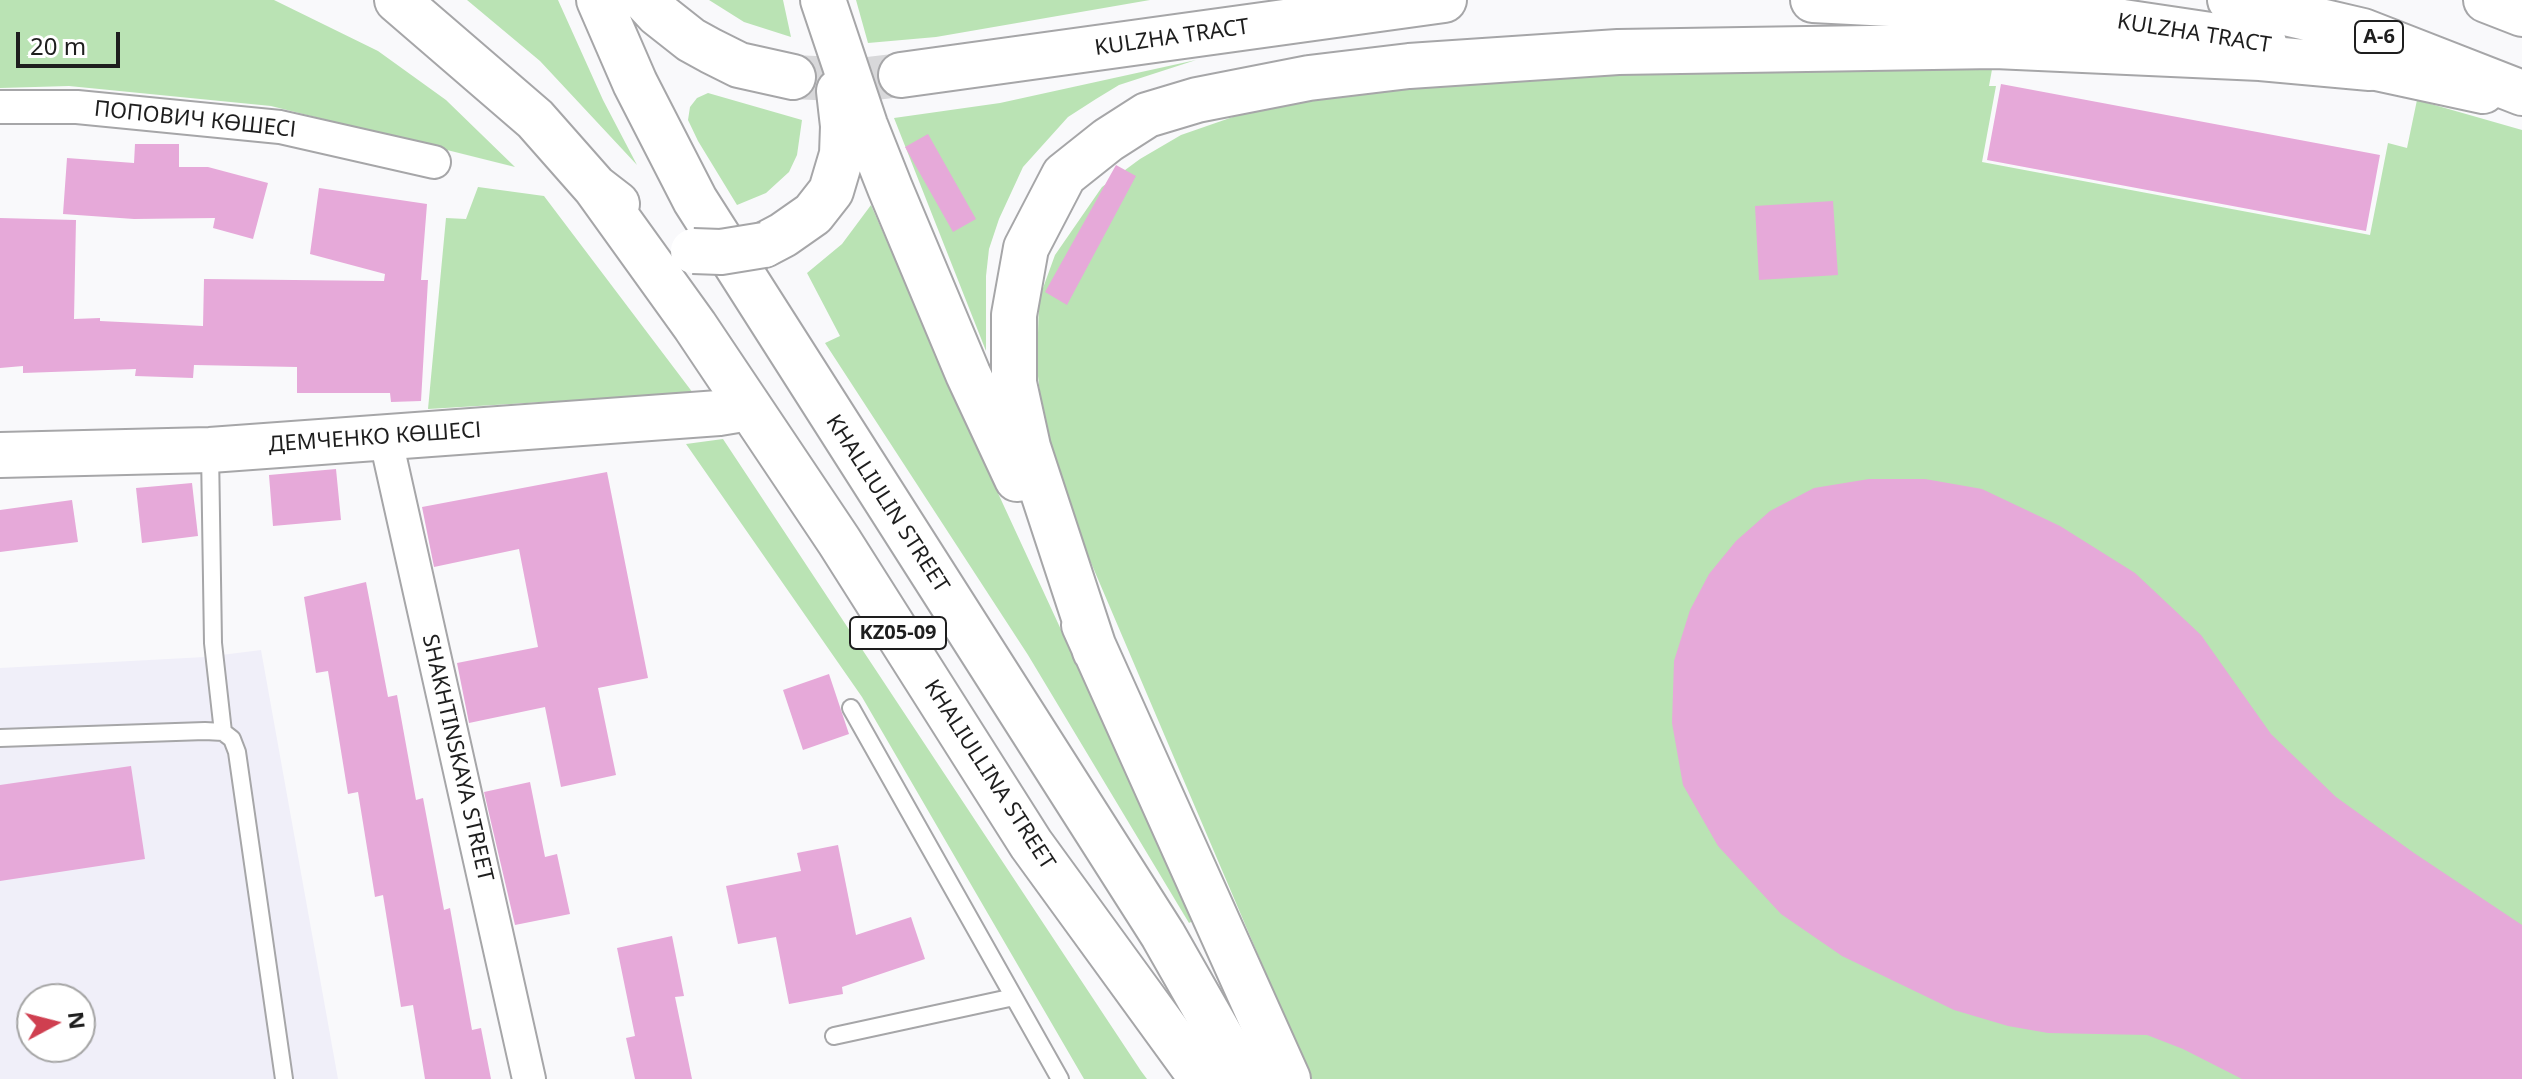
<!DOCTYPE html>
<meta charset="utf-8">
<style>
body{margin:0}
#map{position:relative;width:2522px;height:1079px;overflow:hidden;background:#f9f9fb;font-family:"Noto Sans",sans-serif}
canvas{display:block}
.north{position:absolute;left:16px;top:983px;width:80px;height:80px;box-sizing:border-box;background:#fff;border:2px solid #a5a5a5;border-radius:50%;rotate:83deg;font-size:22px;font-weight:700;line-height:32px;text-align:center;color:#1e1e1e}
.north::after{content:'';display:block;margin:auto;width:28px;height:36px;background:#cf3f50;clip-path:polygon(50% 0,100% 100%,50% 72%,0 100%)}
.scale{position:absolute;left:16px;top:32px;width:104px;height:36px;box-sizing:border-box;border:4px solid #1e1e1e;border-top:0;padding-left:10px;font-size:24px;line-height:28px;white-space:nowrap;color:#1e1e1e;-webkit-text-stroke:6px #fff;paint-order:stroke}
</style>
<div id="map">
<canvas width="2522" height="1079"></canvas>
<div class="north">N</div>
<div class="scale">20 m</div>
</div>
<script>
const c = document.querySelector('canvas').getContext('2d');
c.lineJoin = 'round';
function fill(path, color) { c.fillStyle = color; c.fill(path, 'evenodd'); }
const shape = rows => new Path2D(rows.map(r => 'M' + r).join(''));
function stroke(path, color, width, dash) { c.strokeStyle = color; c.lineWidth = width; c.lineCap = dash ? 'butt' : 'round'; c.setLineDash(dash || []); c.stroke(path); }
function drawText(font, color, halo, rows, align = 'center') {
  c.font = font + ' "Noto Sans",sans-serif'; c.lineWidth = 8; c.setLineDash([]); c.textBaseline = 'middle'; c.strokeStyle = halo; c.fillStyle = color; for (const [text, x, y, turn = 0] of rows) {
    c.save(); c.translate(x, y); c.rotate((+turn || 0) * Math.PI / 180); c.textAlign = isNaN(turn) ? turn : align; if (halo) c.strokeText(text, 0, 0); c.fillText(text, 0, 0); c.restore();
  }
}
const built = shape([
 [261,650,338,1079,0,1079,0,668,205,657],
 [32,999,80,999,80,1047,32,1047]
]);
const green = shape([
 [0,0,274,0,378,51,446,100,515,167,271,106,69,86,0,88],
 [467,0,558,0,603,100,637,165,540,61],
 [709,0,783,0,791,37,744,22],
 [856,0,1150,0,936,37,868,43],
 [1196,60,1119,85,1096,99,1068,117,1023,167,999,219,989,249,986,276,986,351,894,118,1000,103],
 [1993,64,1989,86,1996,86,1982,162,2370,235,2388,143,2407,148,2417,100,2522,130,2522,1079,1311,1079,1060,490,1045,440,1037,367,1039,299,1055,255,1102,187,1140,159,1181,135,1253,110,1324,94,1639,65],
 [708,93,802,120,797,155,789,172,766,193,737,205,698,141,688,120,690,107,697,98],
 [478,187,544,196,693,393,428,409,446,218,466,219],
 [871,205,979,452,1195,920,1189,923,1028,655,825,343,840,336,807,273,842,244],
 [723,439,1141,1071,1147,1079,1084,1079,862,697,686,444]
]);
const building = shape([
 [2001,84,2380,155,2366,231,1987,160],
 [928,134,976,219,953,232,905,147],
 [135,144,179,144,179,167,208,167,268,183,253,239,213,228,215,218,134,219,63,214,67,158,134,163],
 [1116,165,1136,176,1067,305,1045,292],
 [319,188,427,204,421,280,428,280,421,401,391,402,390,393,297,393,297,367,194,365,193,378,135,376,136,369,23,373,23,366,0,368,0,218,76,220,74,319,100,318,100,321,203,326,204,279,384,281,385,274,310,254],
 [1833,201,1838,275,1759,280,1755,206],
 [336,469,341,520,273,526,269,475],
 [607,472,648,678,598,688,616,775,561,787,545,707,469,723,457,663,538,647,519,549,434,567,422,507],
 [1869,479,1925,479,1982,489,2060,526,2135,573,2201,635,2271,734,2336,797,2414,853,2522,925,2522,1079,2242,1079,2183,1049,2147,1035,2048,1033,2008,1026,1954,1010,1842,956,1781,914,1718,846,1683,785,1672,723,1674,661,1690,610,1709,574,1736,541,1770,511,1814,488],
 [192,483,198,536,142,543,136,488],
 [72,500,78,542,0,552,0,510],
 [366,582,388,697,397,695,416,800,423,798,444,910,450,908,472,1030,481,1028,491,1079,425,1079,413,1005,401,1007,383,895,375,897,358,792,348,794,328,671,316,673,304,597],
 [829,674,849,734,803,750,783,690],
 [131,766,145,859,0,881,0,785],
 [530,782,545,857,557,854,570,914,515,925,484,792],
 [838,845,856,935,911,917,925,959,842,987,843,994,789,1004,776,937,738,944,726,886,801,871,797,853],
 [672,936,684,996,675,997,692,1079,635,1079,626,1038,635,1036,617,948]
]);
const secondaryTunnel = shape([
 [793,77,859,80,901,75]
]);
const lane = shape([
 [210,451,213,643,223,732],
 [851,708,1060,1079],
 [0,738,205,731,223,732,232,739,237,752,284,1079],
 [834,1036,1014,997]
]);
const street = shape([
 [0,107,77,107,280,127,434,162],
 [385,436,529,1079]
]);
const secondary = shape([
 [599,0,635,83,695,200,1163,935,1245,1079],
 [645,0,658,14,691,40,711,51,739,65,793,77],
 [1813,0,1987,9,2123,22,2264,43],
 [2335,59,2483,91],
 [901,75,1444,0],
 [0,455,210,450,719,413,749,408]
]);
const primary = shape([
 [397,0,535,119,595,187,617,204],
 [823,0,865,125,890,188,968,374,1017,479],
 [2230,0,2363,31,2522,93],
 [2486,0,2522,14],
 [595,187,695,326,839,541,1031,844,1202,1079],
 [764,245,783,235,813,214,831,191,842,154,843,126,839,91],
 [1084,625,1288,1079],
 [1095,651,1028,447,1014,383,1014,315,1026,248,1064,175,1108,140,1147,115,1197,100,1309,78,1409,66,1618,52,1995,46,2260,58,2370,68]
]);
const primaryBridge = shape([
 [693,251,721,252,764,245]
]);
const shields = [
 [2379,37,48],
 [898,633,96]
];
const shieldNames = [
 ["A-6",2379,37],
 ["KZ05-09",898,633]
];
const streetNames = [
 ["KULZHA TRACT",2194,34,9],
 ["KULZHA TRACT",1172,38,-8],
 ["ПОПОВИЧ КӨШЕСІ",195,120,6],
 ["ДЕМЧЕНКО КӨШЕСІ",375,438,-4],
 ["KHALLIULIN STREET",887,504,57],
 ["SHAKHTINSKAYA STREET",457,758,77],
 ["KHALIULLINA STREET",989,775,57]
];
fill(built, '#f0eff9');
fill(green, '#bae3b4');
fill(building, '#e6a9d9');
stroke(secondaryTunnel, '#d8d8da', 44, [44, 22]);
stroke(lane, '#a6a6a8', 20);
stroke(street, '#a6a6a8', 36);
stroke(secondary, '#a6a6a8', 48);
stroke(primary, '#a6a6a8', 48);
stroke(lane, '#fff', 16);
stroke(street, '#fff', 32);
stroke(secondary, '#fff', 44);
stroke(primary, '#fff', 44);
stroke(primaryBridge, '#a6a6a8', 48, []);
stroke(primaryBridge, '#fff', 44);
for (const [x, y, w] of shields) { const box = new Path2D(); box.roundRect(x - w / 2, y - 16, w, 32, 6); c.fillStyle = '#fff'; c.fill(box); stroke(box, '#1e1e1e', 2); }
drawText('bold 20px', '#1e1e1e', null, shieldNames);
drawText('22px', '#1e1e1e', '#fff', streetNames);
</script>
